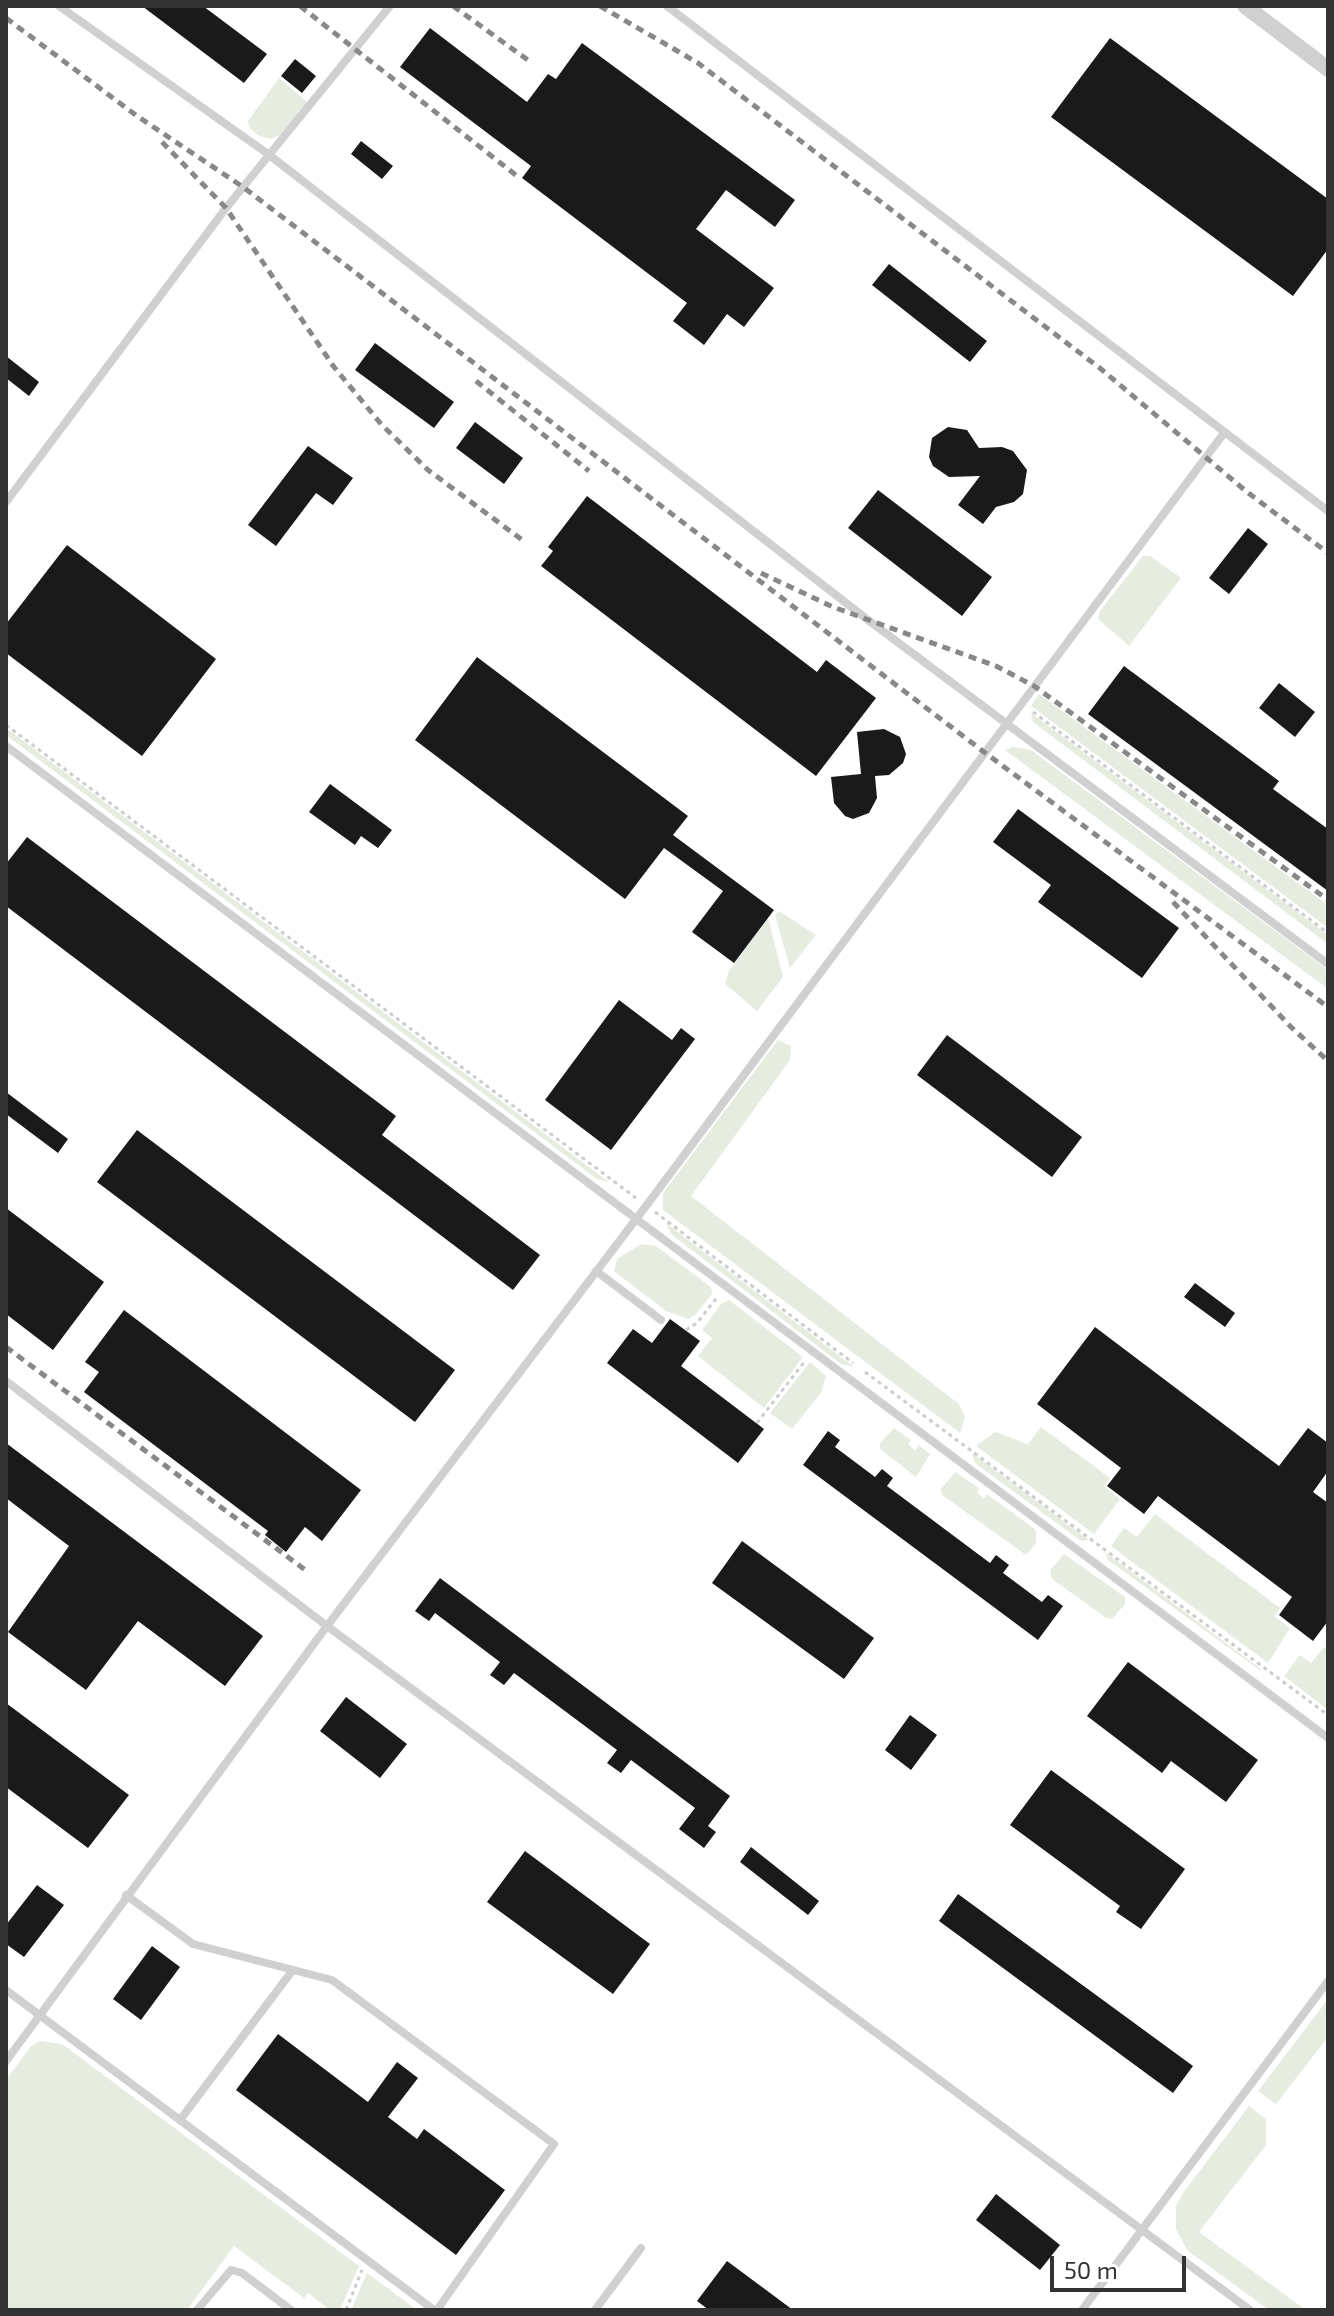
<!DOCTYPE html>
<style>
body{margin:0}
#map{position:relative;width:1334px;height:2316px;overflow:hidden;background:#fff;font-family:"Exo 2",sans-serif}
canvas{display:block}
.frame{position:absolute;inset:0;border:8px solid #333;pointer-events:none}
.scale{position:absolute;left:1050px;top:2256px;width:136px;height:36px;box-sizing:border-box;border:4px solid #333;border-top:0;padding-left:10px;font-size:24px;line-height:28px;white-space:nowrap;color:#333;-webkit-text-stroke:6px #fff;paint-order:stroke}
</style>
<div id="map">
<canvas width="1334" height="2316"></canvas>
<div class="frame"></div>
<div class="scale">50 m</div>
</div>
<script>
const c = document.querySelector('canvas').getContext('2d');
c.lineJoin = 'round';
function fill(path, color) { c.fillStyle = color; c.fill(path, 'evenodd'); }
const shape = rows => new Path2D(rows.map(r => 'M' + r).join(''));
function stroke(path, color, width, dash) { c.strokeStyle = color; c.lineWidth = width; c.lineCap = dash ? 'butt' : 'round'; c.setLineDash(dash || []); c.stroke(path); }
const green = shape([
 [279,78,307,102,280,135,270,139,257,135,249,127,248,121],
 [1143,556,1150,556,1181,578,1129,646,1098,619,1100,611],
 [1039,694,1328,905,1328,928,1031,706],
 [1031,713,1328,935,1328,944,1033,722],
 [6,728,609,1182,597,1179,6,735],
 [1013,747,1031,750,1328,970,1328,989,1005,750],
 [779,911,816,935,790,968,775,915],
 [768,918,783,977,757,1011,725,984,729,971],
 [778,1040,791,1046,790,1060,691,1196,959,1404,965,1417,960,1433,663,1210,663,1193],
 [666,1223,854,1367,841,1364,671,1234],
 [641,1244,656,1246,711,1287,712,1294,696,1314,688,1319,666,1311,614,1271,617,1259],
 [729,1300,803,1357,764,1408,698,1356,712,1338,702,1330,721,1304],
 [810,1362,826,1376,821,1393,792,1429,770,1413],
 [1041,1427,1110,1478,1104,1486,1120,1499,1094,1534,976,1446,995,1432,1028,1444],
 [894,1428,911,1440,908,1444,915,1450,919,1445,930,1454,916,1477,880,1449,880,1443],
 [972,1453,1089,1540,1081,1541,975,1463],
 [955,1472,979,1488,977,1493,984,1498,987,1494,1036,1530,1036,1543,1026,1555,942,1495,941,1489],
 [1155,1514,1280,1608,1274,1616,1290,1628,1268,1663,1111,1546,1124,1528,1137,1537],
 [1105,1552,1262,1670,1261,1671,1108,1560],
 [1064,1554,1125,1597,1125,1604,1112,1619,1105,1617,1052,1579,1050,1570],
 [1324,1647,1328,1650,1328,1710,1284,1676,1300,1655,1311,1663],
 [1328,1999,1328,2037,1276,2104,1258,2091],
 [40,2041,62,2044,359,2266,340,2310,330,2310,308,2293,304,2298,234,2246,187,2310,6,2310,6,2080,31,2046],
 [1249,2106,1266,2119,1266,2145,1199,2232,1306,2310,1269,2310,1187,2250,1176,2229,1176,2206,1183,2193],
 [367,2273,417,2310,351,2310]
]);
const building = shape([
 [142,6,203,6,267,54,244,83],
 [430,28,527,102,548,74,556,79,582,43,795,200,775,227,726,190,696,229,774,288,744,327,727,314,704,345,673,321,687,303,522,178,531,166,400,67],
 [1110,38,1328,199,1328,249,1293,296,1051,117],
 [295,59,316,76,302,93,281,76],
 [361,141,393,166,382,179,351,154],
 [889,264,987,341,970,362,872,285],
 [375,343,454,402,434,428,355,370],
 [6,356,39,382,29,396,6,378],
 [475,422,523,458,504,484,456,448],
 [948,427,967,430,979,448,1002,447,1013,451,1027,470,1023,494,1014,502,996,507,983,524,958,505,980,476,949,477,933,466,929,457,932,438],
 [308,446,353,478,333,505,316,493,276,546,248,525],
 [878,490,992,577,962,616,848,528],
 [587,496,817,672,826,660,876,698,816,776,541,566,553,551,548,547],
 [1248,528,1268,544,1229,594,1209,578],
 [67,545,216,659,142,756,6,653,6,624],
 [477,657,688,816,673,835,774,910,734,963,692,932,723,891,664,848,625,899,415,740],
 [1124,666,1279,781,1273,789,1328,829,1328,891,1088,714],
 [1279,683,1315,712,1295,737,1259,708],
 [884,729,900,737,906,754,903,763,889,775,875,776,877,798,869,813,853,819,845,816,834,803,831,777,861,774,857,732],
 [330,784,392,830,378,848,361,836,355,845,309,812],
 [1018,809,1179,928,1142,978,1038,902,1051,885,993,842],
 [27,837,396,1116,382,1135,540,1255,513,1290,6,906,6,864],
 [619,1000,672,1040,681,1028,695,1039,611,1150,545,1100],
 [947,1035,1082,1137,1052,1177,917,1075],
 [6,1092,68,1139,58,1153,6,1114],
 [137,1130,455,1370,415,1422,97,1182],
 [6,1208,104,1282,53,1350,6,1314],
 [1195,1283,1235,1313,1225,1327,1184,1297],
 [124,1310,361,1490,322,1541,305,1527,286,1552,265,1535,268,1531,84,1392,99,1372,85,1362],
 [670,1319,700,1341,681,1366,764,1429,738,1463,607,1363,633,1329,652,1343],
 [1095,1327,1279,1466,1308,1428,1328,1443,1328,1471,1313,1492,1328,1503,1328,1621,1313,1641,1279,1615,1292,1597,1158,1496,1144,1514,1107,1486,1121,1468,1037,1404],
 [828,1431,840,1440,835,1447,875,1477,882,1469,893,1478,887,1486,990,1563,996,1555,1009,1565,1003,1573,1042,1602,1048,1595,1063,1606,1038,1640,803,1465],
 [6,1443,263,1636,225,1686,138,1621,86,1690,8,1632,69,1546,6,1498],
 [742,1541,874,1638,844,1679,712,1583],
 [440,1578,730,1796,708,1826,716,1832,704,1848,679,1829,695,1808,631,1760,621,1773,607,1763,617,1750,514,1673,504,1685,490,1675,500,1662,435,1613,429,1621,415,1611],
 [1128,1662,1258,1760,1226,1802,1171,1761,1162,1773,1087,1716],
 [346,1697,407,1744,380,1778,320,1731],
 [6,1703,129,1795,88,1848,6,1787],
 [910,1715,937,1735,911,1770,885,1750],
 [1051,1770,1185,1869,1141,1929,1116,1912,1120,1906,1010,1825],
 [751,1847,819,1901,808,1915,740,1862],
 [525,1851,650,1944,613,1994,487,1902],
 [37,1885,64,1905,24,1957,6,1944,6,1925],
 [958,1894,1193,2066,1173,2093,939,1921],
 [152,1946,180,1967,141,2020,113,1999],
 [278,2034,368,2102,397,2062,418,2078,388,2117,417,2139,424,2129,505,2190,456,2255,236,2090],
 [996,2194,1060,2245,1040,2270,976,2220],
 [727,2261,793,2310,709,2310,697,2301]
]);
const path = shape([
 [1033,712,1328,933],
 [6,725,636,1198],
 [655,1212,853,1363],
 [686,1330,697,1323,718,1296],
 [865,1372,1328,1715],
 [757,1423,805,1361],
 [346,2310,362,2270]
]);
const lane = shape([
 [59,6,268,154,868,620,1328,964],
 [667,6,1328,511],
 [6,502,226,208,390,6],
 [6,746,1328,1738],
 [596,1271,661,1320],
 [6,1381,327,1626,1250,2310],
 [126,1895,193,1944,332,1980,554,2144,437,2310],
 [6,1990,434,2310],
 [6,2061,327,1626,646,1206,1224,433],
 [180,2120,292,1971],
 [197,2310,231,2270,242,2273,291,2310],
 [595,2310,641,2248],
 [1082,2310,1328,1981]
]);
const street = shape([
 [1245,6,1328,69]
]);
const rail = shape([
 [300,6,517,176],
 [453,6,532,63],
 [600,6,698,63,1101,369,1247,492,1328,553],
 [6,18,137,116,243,187,984,752,1328,1007],
 [162,142,226,208,334,367,381,424,428,470,525,542],
 [476,381,589,471],
 [761,573,833,607,996,666,1034,686,1328,900],
 [1173,902,1291,1027,1328,1061],
 [6,1347,308,1572]
]);
fill(green, '#e6ecdf');
fill(building, '#1a1a1a');
stroke(path, '#cdcdcd', 3, [4, 4]);
stroke(lane, '#d0d0d0', 8);
stroke(street, '#d0d0d0', 16);
stroke(rail, '#888', 5, [8, 6]);
</script>
